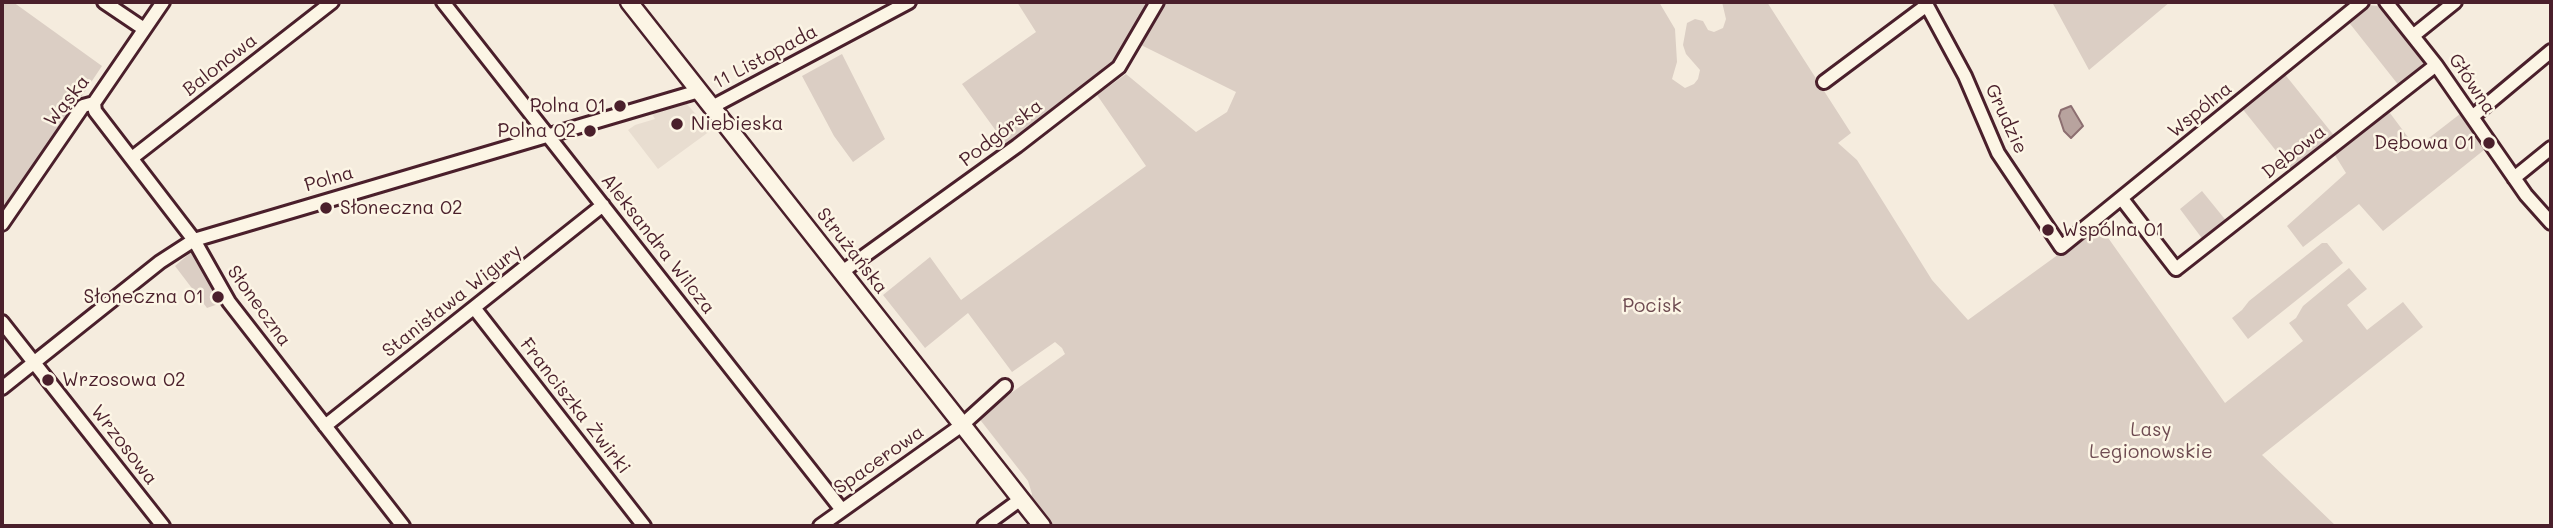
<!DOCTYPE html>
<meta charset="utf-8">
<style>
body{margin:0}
#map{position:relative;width:2553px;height:528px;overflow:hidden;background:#f5ecde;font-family:Mali,sans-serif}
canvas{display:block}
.frame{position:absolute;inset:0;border:4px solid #4a1f2b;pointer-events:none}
</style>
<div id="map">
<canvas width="2553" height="528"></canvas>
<div class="frame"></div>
</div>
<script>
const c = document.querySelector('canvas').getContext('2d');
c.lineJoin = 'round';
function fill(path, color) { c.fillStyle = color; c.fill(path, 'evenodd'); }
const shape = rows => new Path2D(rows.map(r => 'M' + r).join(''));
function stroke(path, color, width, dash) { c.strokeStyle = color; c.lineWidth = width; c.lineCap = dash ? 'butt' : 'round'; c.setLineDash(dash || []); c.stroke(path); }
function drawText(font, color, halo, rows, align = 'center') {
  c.font = font + ' Mali,sans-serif'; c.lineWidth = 5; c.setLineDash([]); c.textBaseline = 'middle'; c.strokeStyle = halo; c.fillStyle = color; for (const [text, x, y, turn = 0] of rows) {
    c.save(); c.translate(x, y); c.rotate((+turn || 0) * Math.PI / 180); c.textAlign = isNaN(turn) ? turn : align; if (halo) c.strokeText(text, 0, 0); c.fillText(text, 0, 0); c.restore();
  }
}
const built = shape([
 [687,104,710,131,658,169,628,130,635,125,655,119,652,114]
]);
const green = shape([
 [2,2,13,2,102,66,2,215],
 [1017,2,1150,2,1116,65,1007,146,962,84,1036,32],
 [1161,2,1659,2,1675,29,1677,62,1672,79,1685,88,1694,84,1698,79,1700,70,1686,54,1683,45,1687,23,1695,19,1703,21,1708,30,1714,32,1723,28,1726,19,1722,2,1767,2,1851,133,1838,143,1857,160,1932,280,1968,320,2099,225,2225,403,2303,341,2289,323,2296,318,2303,306,2349,268,2367,289,2347,305,2367,330,2403,302,2423,327,2262,455,2336,526,1050,526,1030,500,1032,494,1028,481,978,417,1065,354,1062,348,1055,342,1012,372,968,313,925,348,883,295,930,257,961,300,1146,166,1097,95,1126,74,1196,132,1227,112,1236,92,1141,45],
 [2052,2,2170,2,2089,70],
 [2368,5,2378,6,2424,59,2423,70,2400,87,2347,20],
 [842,54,885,139,853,162,834,136,802,76],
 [2283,72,2336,138,2293,172,2241,107],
 [2387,109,2416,148,2460,114,2484,150,2383,231,2359,204,2303,247,2287,226,2346,173,2333,152],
 [2202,191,2228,223,2204,241,2180,209],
 [2322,243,2327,243,2343,263,2248,339,2232,318,2242,310,2249,301],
 [190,253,194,254,221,303,207,308,175,266]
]);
const water = shape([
 [2071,106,2083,126,2071,138,2064,131,2059,116,2061,110,2071,106]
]);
const minor = shape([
 [104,2,144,29],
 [443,2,842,510],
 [1925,2,1965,76,1998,153,2061,247,2362,2],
 [2386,2,2436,65,2526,195,2551,223],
 [2414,35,2455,2],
 [1824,82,1927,5],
 [94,103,95,111,194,240,229,302,403,526],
 [94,103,163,2],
 [712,107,909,2],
 [2472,117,2551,51],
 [132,158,332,2],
 [2514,178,2551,148],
 [2122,199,2176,269,2436,65],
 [2,224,83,106,94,103],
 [842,272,1017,146,1119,67,1157,2],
 [475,309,644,526],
 [2,322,163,526],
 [2,388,160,262,194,240,699,91],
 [325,426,603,205],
 [820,526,962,425,1005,386],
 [984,526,1021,499]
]);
const major = shape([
 [629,2,1042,526]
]);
const markers = [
 [620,106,7,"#4a1f2b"],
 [677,124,7,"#4a1f2b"],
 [590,131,7,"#4a1f2b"],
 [2489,143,7,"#4a1f2b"],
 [326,208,7,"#4a1f2b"],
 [2048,230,7,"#4a1f2b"],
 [218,297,7,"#4a1f2b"],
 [48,380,7,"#4a1f2b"]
];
const streetNames = [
 ["11 Listopada",765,57,-28],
 ["Balonowa",220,65,-38],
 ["Główna",2472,84,56],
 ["Wąska",67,101,-51],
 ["Wspólna",2200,110,-39],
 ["Grudzie",2006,119,65],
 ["Podgórska",1001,133,-37],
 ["Dębowa",2294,152,-38],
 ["Polna",329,179,-16],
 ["Aleksandra Wilcza",658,244,52],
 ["Strużańska",852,251,52],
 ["Stanisława Wigury",452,301,-38],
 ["Słoneczna",259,306,54],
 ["Franciszka Żwirki",575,406,52],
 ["Wrzosowa",124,445,52],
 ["Spacerowa",879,460,-35]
];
const poiNames = [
 ["Polna 01",606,106],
 ["Niebieska",691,124,"left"],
 ["Polna 02",576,131],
 ["Dębowa 01",2475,143],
 ["Słoneczna 02",340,208,"left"],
 ["Wspólna 01",2062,230,"left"],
 ["Słoneczna 01",204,297],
 ["Wrzosowa 02",62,380,"left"]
];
const parkNames = [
 ["Pocisk",1652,306],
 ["Lasy",2151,430],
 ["Legionowskie",2151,452]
];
fill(built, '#e8ddd0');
fill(green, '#dbcec4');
fill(water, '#b8a39e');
stroke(water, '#8c6e70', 2);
stroke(minor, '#4a1f2b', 18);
stroke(major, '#4a1f2b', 21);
stroke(minor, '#fcf5e5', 12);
stroke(major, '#fcf5e5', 16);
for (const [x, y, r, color] of markers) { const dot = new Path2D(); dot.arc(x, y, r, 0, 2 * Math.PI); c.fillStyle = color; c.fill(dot); stroke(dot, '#fcf5e5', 2.5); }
drawText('19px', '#4a1f2b', '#fcf5e5', streetNames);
drawText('19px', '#4a1f2b', '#fcf5e5', poiNames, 'right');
drawText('19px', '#6e4b51', '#fcf5e5', parkNames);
</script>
